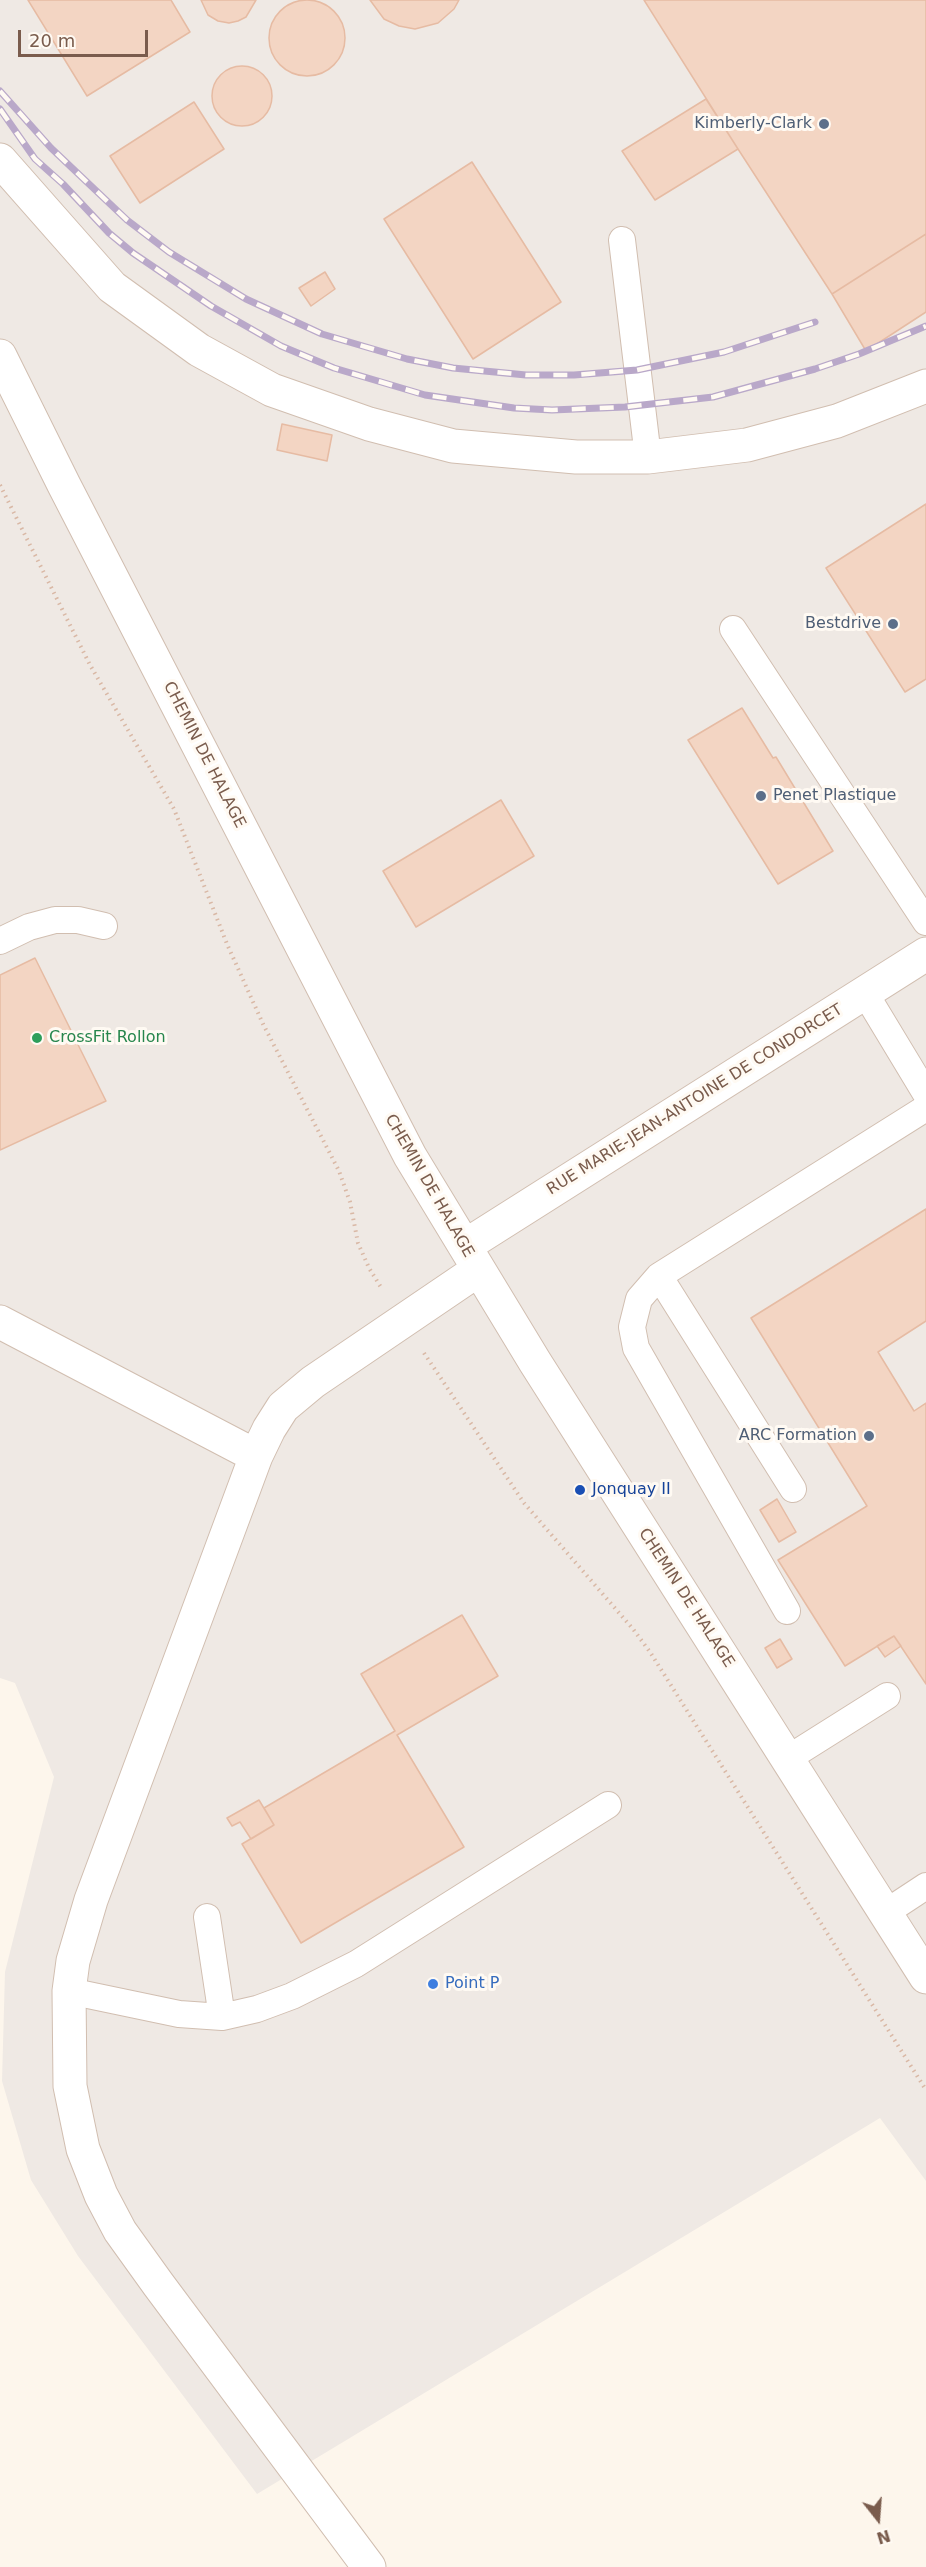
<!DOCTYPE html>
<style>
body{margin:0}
#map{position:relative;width:926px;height:2567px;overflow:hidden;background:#fdf6ec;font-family:"DejaVu Sans",sans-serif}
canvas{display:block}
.north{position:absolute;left:848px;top:2489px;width:60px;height:60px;-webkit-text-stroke:4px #fffaf3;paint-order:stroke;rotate:163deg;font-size:16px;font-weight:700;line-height:24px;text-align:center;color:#7a5c4d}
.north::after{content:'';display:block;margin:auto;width:21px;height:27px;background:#7a5c4d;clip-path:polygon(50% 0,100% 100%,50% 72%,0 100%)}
.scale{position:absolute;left:18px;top:30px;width:130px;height:27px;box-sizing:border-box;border:3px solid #7a5c4d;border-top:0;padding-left:8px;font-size:18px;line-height:21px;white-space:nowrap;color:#7a5c4d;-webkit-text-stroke:4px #fffaf3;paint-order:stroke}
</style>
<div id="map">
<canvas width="926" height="2567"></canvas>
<div class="north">N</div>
<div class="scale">20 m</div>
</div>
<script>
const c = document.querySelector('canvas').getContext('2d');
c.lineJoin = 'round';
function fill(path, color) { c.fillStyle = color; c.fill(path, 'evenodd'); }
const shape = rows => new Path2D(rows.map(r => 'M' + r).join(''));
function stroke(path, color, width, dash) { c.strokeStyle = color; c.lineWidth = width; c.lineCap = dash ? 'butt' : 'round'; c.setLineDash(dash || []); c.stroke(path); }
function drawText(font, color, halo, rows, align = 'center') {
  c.font = font + ' "DejaVu Sans",sans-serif'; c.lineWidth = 6; c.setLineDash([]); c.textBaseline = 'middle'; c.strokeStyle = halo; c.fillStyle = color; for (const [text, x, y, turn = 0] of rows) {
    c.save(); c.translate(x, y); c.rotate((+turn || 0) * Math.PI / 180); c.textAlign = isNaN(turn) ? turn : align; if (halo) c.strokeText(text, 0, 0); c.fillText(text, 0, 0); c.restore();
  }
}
const industrial = shape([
 [0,0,926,0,926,2181,880,2118,257,2494,78,2256,31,2180,2,2081,5,1972,54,1777,15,1683,0,1678]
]);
const building = shape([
 [28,0,171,0,190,32,87,96,28,0],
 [201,0,256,0,246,17,238,21,229,23,218,21,208,15,201,0],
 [370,0,459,0,454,9,438,23,415,29,399,26,384,19,370,0],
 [644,0,926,0,926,234,832,294,738,149,644,0],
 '269 38a38 38 0 1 1 76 0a38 38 0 1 1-76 0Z',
 '212 96a30 30 0 1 1 60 0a30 30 0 1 1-60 0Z',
 [706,99,738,149,655,200,622,151,706,99],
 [194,102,224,149,140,203,110,156,194,102],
 [472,162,561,302,473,359,384,219,472,162],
 [926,234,926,312,866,351,832,294,926,234],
 [325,272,335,289,311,306,299,288,325,272],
 [282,424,332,435,327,461,277,450,282,424],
 [926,504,926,679,905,692,826,568,926,504],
 [742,708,773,758,776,757,833,851,778,884,688,740,742,708],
 [501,800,534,856,416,927,383,871,501,800],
 [35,958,106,1101,0,1150,0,975,35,958],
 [926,1209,926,1321,878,1352,914,1411,926,1403,926,1684,894,1636,845,1666,778,1560,867,1506,751,1318,926,1209],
 [777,1499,796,1532,779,1542,760,1510,777,1499],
 [462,1615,498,1676,397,1735,464,1847,301,1943,242,1844,274,1825,264,1808,395,1731,361,1674,462,1615],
 [894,1636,901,1646,885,1657,877,1646,894,1636],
 [780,1639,792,1659,777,1668,765,1648,780,1639],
 [259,1800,274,1825,251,1839,240,1822,232,1826,227,1818,259,1800]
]);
const path = shape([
 [0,485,90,665,174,809,227,944,263,1024,339,1171,350,1202,358,1243,369,1268,382,1289],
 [424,1353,524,1503,633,1629,650,1652,926,2090]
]);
const service = shape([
 [622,240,648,457],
 [733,629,926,922],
 [0,941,29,927,55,920,78,920,104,926],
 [865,993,926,1094],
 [659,1276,793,1489],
 [787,1611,636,1348,632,1327,639,1299,659,1276,926,1108],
 [787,1759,887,1696],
 [885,1913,926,1886],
 [207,1917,222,2017],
 [69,1991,179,2014,222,2017,257,2009,292,1996,356,1964,608,1805]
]);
const minor = shape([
 [0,160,112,287,199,350,272,390,369,424,453,446,576,457,648,457,747,445,837,421,926,386],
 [0,356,64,485,410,1156,535,1362,926,1977],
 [465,1246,926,954],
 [0,1322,256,1456],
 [369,2567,158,2284,120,2231,101,2195,83,2149,70,2086,69,1991,73,1961,91,1900,256,1456,269,1429,283,1407,313,1382,478,1270]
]);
const rail = shape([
 [0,91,51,148,127,220,169,252,246,299,322,334,407,359,453,368,526,375,574,375,612,372,637,370,724,352,815,322],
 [0,109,35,159,63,184,109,233,133,253,211,306,281,346,334,368,425,395,514,408,552,410,625,407,713,397,815,369,859,354,926,326]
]);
const markers = [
 [824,124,6,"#5c6f8a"],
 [893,624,6,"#5c6f8a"],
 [761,796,6,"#5c6f8a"],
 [37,1038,6,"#2e9e5b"],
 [869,1436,6,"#5c6f8a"],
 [580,1490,6,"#1a4fb4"],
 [433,1984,6,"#3f7fe0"]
];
const serviceNames = [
 ["Kimberly-Clark",812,124],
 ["Bestdrive",881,624],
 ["Penet Plastique",773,796,"left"],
 ["ARC Formation",857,1436]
];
const streetNames = [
 ["CHEMIN DE HALAGE",204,755,63],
 ["RUE MARIE-JEAN-ANTOINE DE CONDORCET",695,1100,-32],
 ["CHEMIN DE HALAGE",429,1186,60],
 ["CHEMIN DE HALAGE",686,1598,57]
];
const leisureNames = [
 ["CrossFit Rollon",49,1038]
];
const transitNames = [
 ["Jonquay II",592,1490]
];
const shopNames = [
 ["Point P",445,1984]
];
fill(industrial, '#efe9e4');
fill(building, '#f3d5c3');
stroke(building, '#e6bba3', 1.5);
stroke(service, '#d1beb0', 28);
stroke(minor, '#d1beb0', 35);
stroke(path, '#d9b8a5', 4, [1.5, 4.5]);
stroke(service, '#fff', 26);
stroke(minor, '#fff', 33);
stroke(rail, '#b9a8c9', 7);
stroke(rail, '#fffaf3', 4.5, [14]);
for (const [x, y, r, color] of markers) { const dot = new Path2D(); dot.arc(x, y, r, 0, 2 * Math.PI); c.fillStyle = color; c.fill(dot); stroke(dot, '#fffaf3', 2); }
drawText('16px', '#4e5e75', '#fffaf3', serviceNames, 'right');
drawText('16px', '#7a5c4d', '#fffaf3', streetNames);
drawText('16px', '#27864d', '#fffaf3', leisureNames, 'left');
drawText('16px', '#164399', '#fffaf3', transitNames, 'left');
drawText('16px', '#366cbe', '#fffaf3', shopNames, 'left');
</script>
